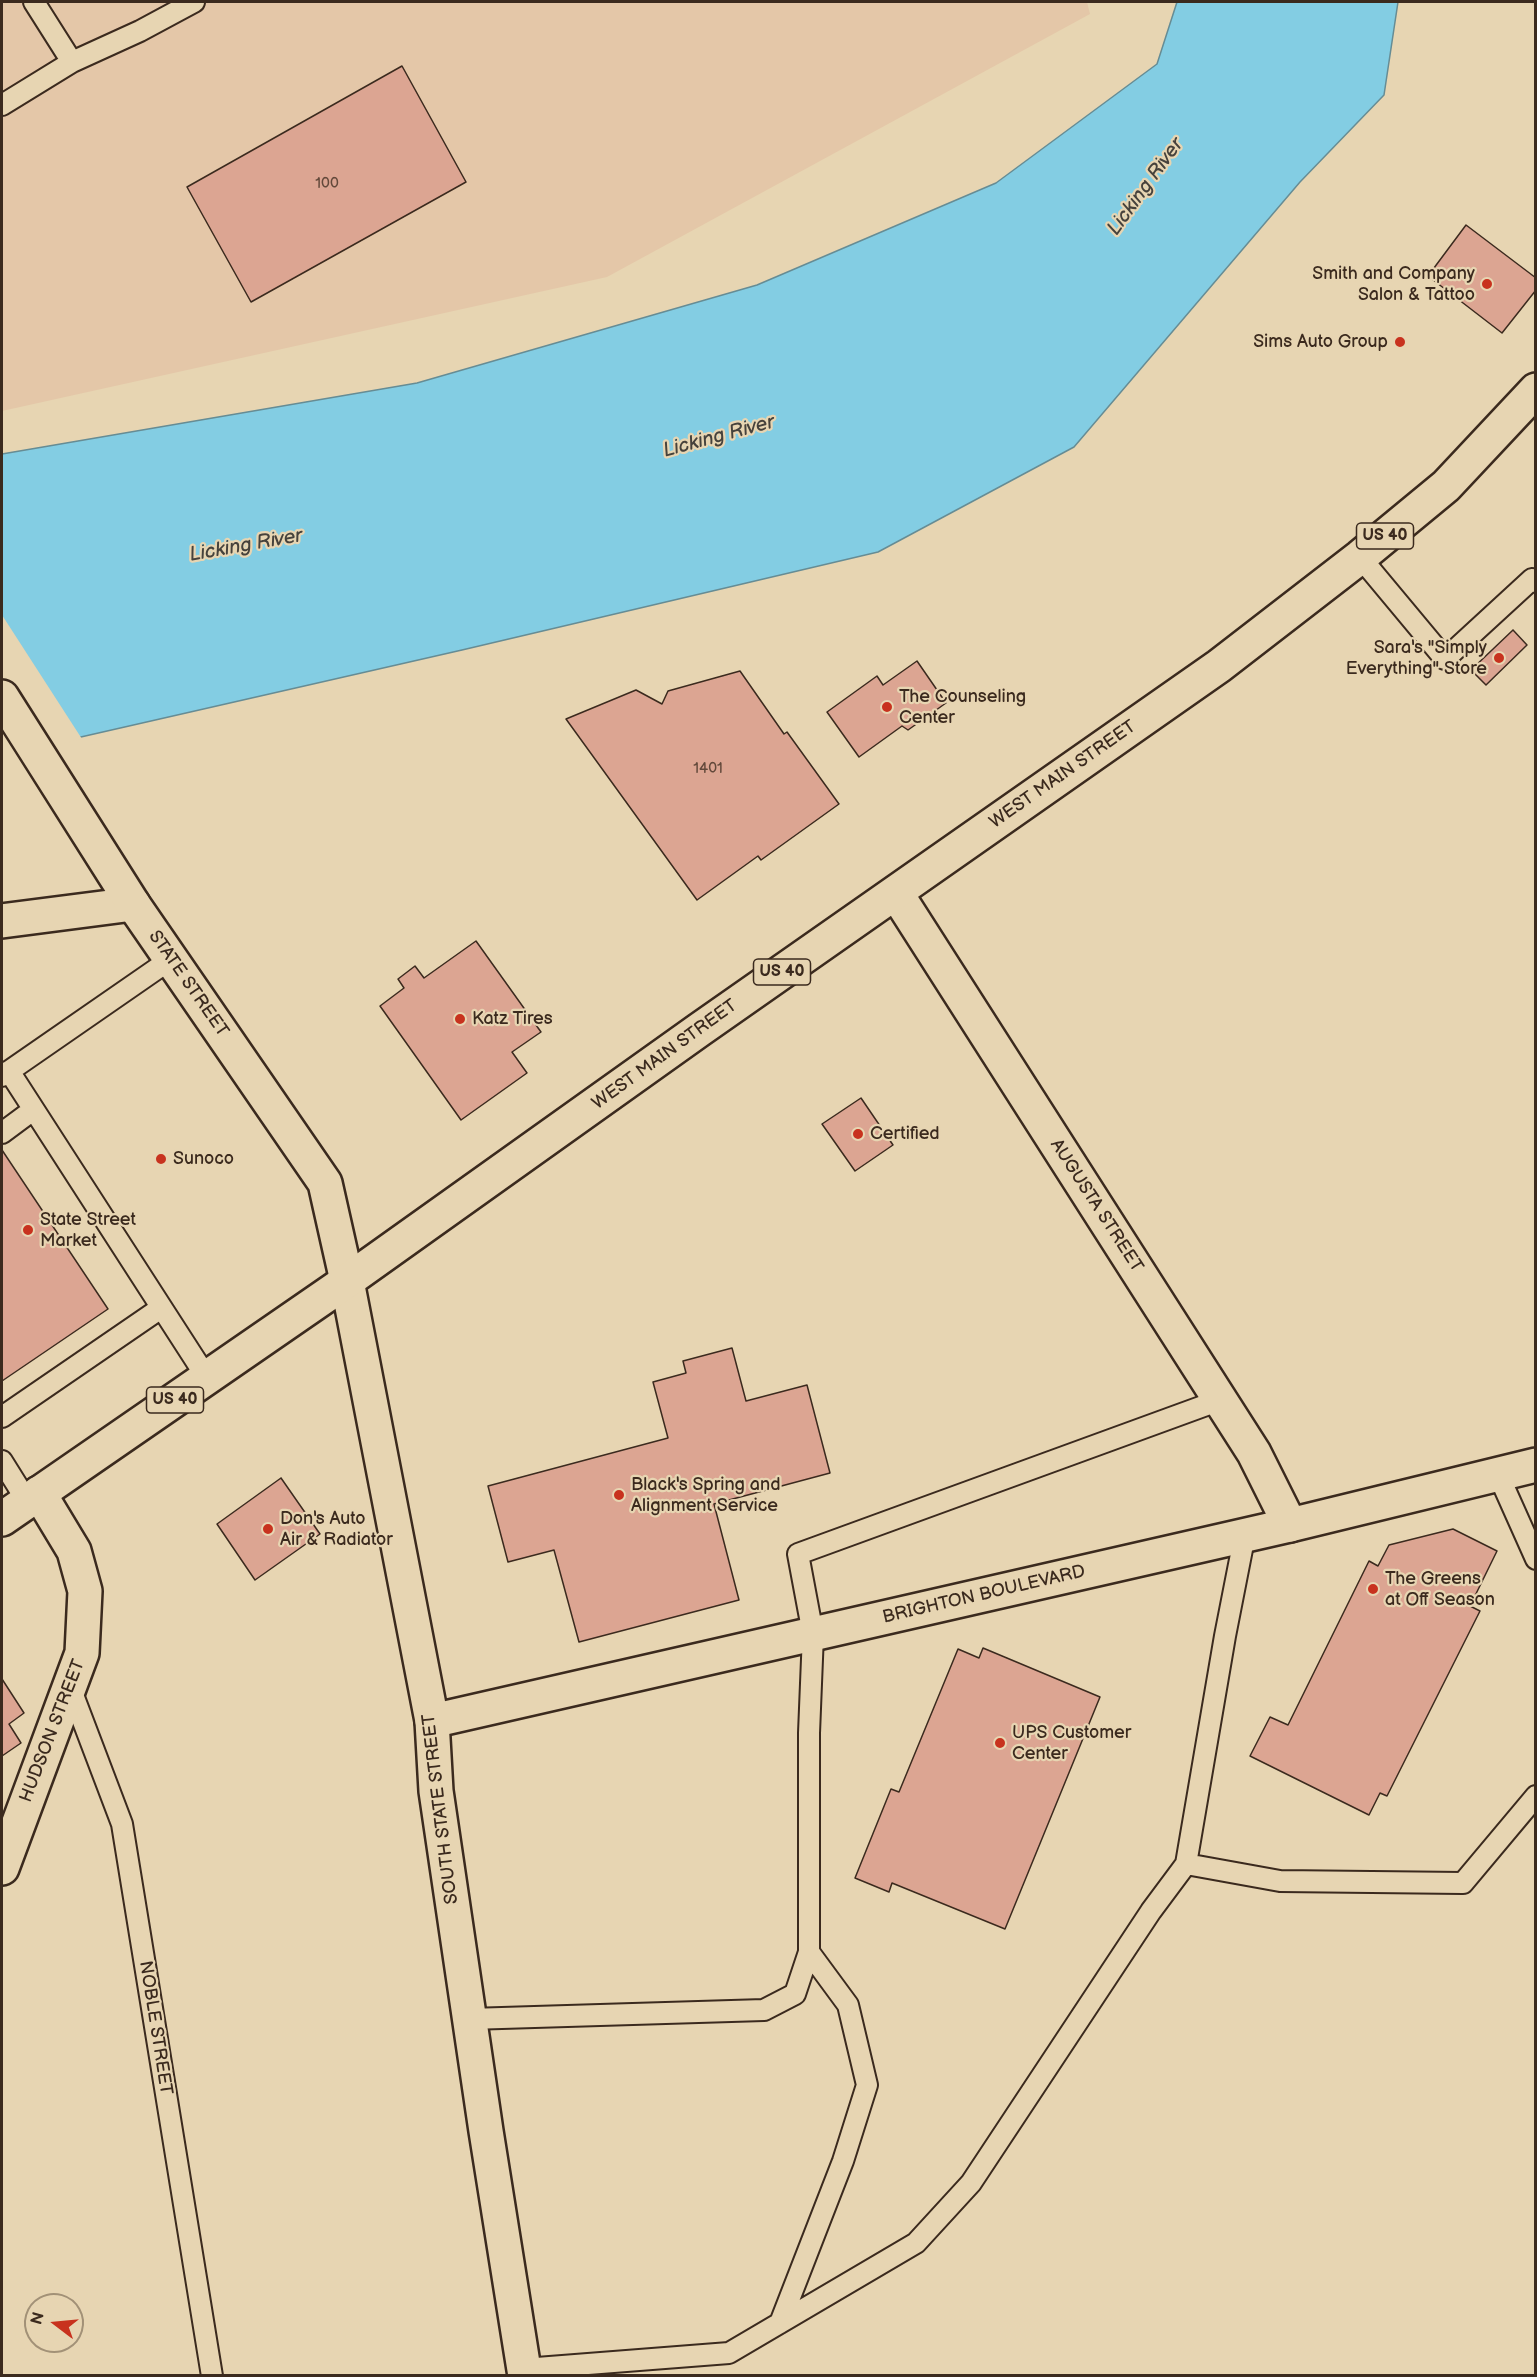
<!DOCTYPE html>
<style>
body{margin:0}
#map{position:relative;width:1537px;height:2377px;overflow:hidden;background:#e7d5b2;font-family:"Balsamiq Sans",sans-serif}
canvas{display:block}
.frame{position:absolute;inset:0;border:3px solid #3b2a1e;pointer-events:none}
.north{position:absolute;left:24px;top:2293px;width:60px;height:60px;box-sizing:border-box;background:#e7d5b2;border:2px solid #a29177;border-radius:50%;rotate:286deg;font-size:16px;font-weight:700;line-height:24px;text-align:center;color:#3b2a1e}
.north::after{content:'';display:block;margin:auto;width:21px;height:27px;background:#c8321e;clip-path:polygon(50% 0,100% 100%,50% 72%,0 100%)}
</style>
<div id="map">
<canvas width="1537" height="2377"></canvas>
<div class="frame"></div>
<div class="north">N</div>
</div>
<script>
const c = document.querySelector('canvas').getContext('2d');
c.lineJoin = 'round';
function fill(path, color) { c.fillStyle = color; c.fill(path, 'evenodd'); }
const shape = rows => new Path2D(rows.map(r => 'M' + r).join(''));
function stroke(path, color, width, dash) { c.strokeStyle = color; c.lineWidth = width; c.lineCap = dash ? 'butt' : 'round'; c.setLineDash(dash || []); c.stroke(path); }
function drawText(font, color, halo, rows, align = 'center') {
  c.font = font + ' "Balsamiq Sans",sans-serif'; c.lineWidth = 4.5; c.setLineDash([]); c.textBaseline = 'middle'; c.strokeStyle = halo; c.fillStyle = color; for (const [text, x, y, turn = 0] of rows) {
    c.save(); c.translate(x, y); c.rotate((+turn || 0) * Math.PI / 180); c.textAlign = isNaN(turn) ? turn : align; if (halo) c.strokeText(text, 0, 0); c.fillText(text, 0, 0); c.restore();
  }
}
const built = shape([
 [2,2,1087,2,1090,14,607,277,2,411]
]);
const water = shape([
 [1177,2,1398,2,1384,95,1300,182,1074,447,878,552,462,650,2,755,2,454,417,383,757,285,996,183,1157,64,1177,2]
]);
const pier = shape([
 [2,615,82,739,2,758]
]);
const building = shape([
 [402,66,466,182,251,302,187,187,402,66],
 [1466,225,1536,278,1536,290,1502,333,1428,276,1466,225],
 [1513,630,1527,645,1486,685,1471,670,1513,630],
 [917,661,946,703,908,730,902,726,859,757,827,712,877,676,883,685,917,661],
 [740,671,784,734,787,732,839,804,761,860,758,856,697,900,566,719,636,690,662,704,668,691,740,671],
 [476,941,541,1032,512,1052,527,1073,461,1120,380,1006,404,988,398,979,415,966,424,978,476,941],
 [861,1098,893,1145,855,1171,822,1124,861,1098],
 [2,1150,108,1309,2,1381,2,1150],
 [732,1348,746,1401,807,1385,830,1473,714,1504,739,1600,579,1642,554,1550,508,1562,488,1486,668,1438,653,1382,686,1373,683,1361,732,1348],
 [281,1478,320,1534,255,1580,217,1524,281,1478],
 [1453,1529,1497,1551,1470,1606,1480,1611,1387,1796,1380,1793,1369,1815,1250,1756,1270,1717,1288,1725,1369,1561,1378,1566,1389,1545,1453,1529],
 [983,1648,1100,1697,1005,1929,892,1883,889,1892,855,1878,891,1789,899,1792,958,1649,979,1658,983,1648],
 [2,1679,24,1713,9,1724,21,1743,2,1756,2,1679]
]);
const service = shape([
 [34,2,72,62],
 [2,105,72,62,140,31,194,2],
 [1360,557,1445,659,1532,579,1536,582],
 [9,1071,207,1378],
 [2,1076,171,959],
 [2,1133,33,1110],
 [2,1417,161,1308],
 [2,1461,27,1501],
 [1498,1474,1536,1559],
 [1245,1534,1225,1636,1186,1864,1280,1881,1463,1883,1536,1796],
 [70,1687,122,1824,212,2376],
 [469,2019,764,2010,795,1994,809,1952,809,1733,813,1634,798,1554,1220,1400],
 [780,2323,843,2161,867,2085,848,2005,809,1952],
 [524,2369,729,2353,916,2243,971,2183,1151,1911,1186,1864]
]);
const minor = shape([
 [896,893,1254,1453,1290,1525],
 [432,1721,436,1791,486,2131,525,2376],
 [2,1868,82,1653,85,1591,74,1551,39,1493]
]);
const tertiary = shape([
 [2,921,133,904],
 [347,1281,432,1721,1290,1525,1536,1465]
]);
const secondary = shape([
 [2,697,133,904,325,1183,347,1281]
]);
const primary = shape([
 [2,1519,347,1281,699,1030,1219,666,1360,557,1446,486,1536,390]
]);
const markers = [
 [1487,284,6,"#c8321e"],
 [1400,342,6,"#c8321e"],
 [1499,658,6,"#c8321e"],
 [887,707,6,"#c8321e"],
 [460,1019,6,"#c8321e"],
 [858,1134,6,"#c8321e"],
 [161,1159,6,"#c8321e"],
 [28,1230,6,"#c8321e"],
 [619,1495,6,"#c8321e"],
 [268,1529,6,"#c8321e"],
 [1373,1589,6,"#c8321e"],
 [1000,1743,6,"#c8321e"]
];
const numberNames = [
 ["100",327,184],
 ["1401",708,769]
];
const shields = [
 [1385,536,57],
 [782,972,57],
 [175,1400,57]
];
const shieldNames = [
 ["US 40",1385,536],
 ["US 40",782,972],
 ["US 40",175,1400]
];
const poiNames = [
 ["Smith and Company",1475,274,"right"],
 ["Salon & Tattoo",1475,295,"right"],
 ["Sims Auto Group",1388,342,"right"],
 ["Sara's \"Simply",1487,648,"right"],
 ["Everything\" Store",1487,669,"right"],
 ["The Counseling",899,697],
 ["Center",899,718],
 ["Katz Tires",472,1019],
 ["Certified",870,1134],
 ["Sunoco",173,1159],
 ["State Street",40,1220],
 ["Market",40,1241],
 ["Black's Spring and",631,1485],
 ["Alignment Service",631,1506],
 ["Don's Auto",280,1519],
 ["Air & Radiator",280,1540],
 ["The Greens",1385,1579],
 ["at Off Season",1385,1600],
 ["UPS Customer",1012,1733],
 ["Center",1012,1754]
];
const streetNames = [
 ["WEST MAIN STREET",1063,775,-35],
 ["STATE STREET",188,984,55],
 ["WEST MAIN STREET",665,1055,-36],
 ["AUGUSTA STREET",1096,1206,57],
 ["BRIGHTON BOULEVARD",984,1595,-13],
 ["HUDSON STREET",53,1731,-69],
 ["SOUTH STATE STREET",441,1809,-97],
 ["NOBLE STREET",155,2028,81]
];
const waterNames = [
 ["Licking River",1146,187,-54],
 ["Licking River",719,437,-15],
 ["Licking River",246,546,-10]
];
fill(built, '#e4c7a8');
fill(water, '#83cde3');
stroke(water, '#668c94', 1.5);
fill(pier, '#e7d5b2');
fill(building, '#dca592');
stroke(building, '#3b2a1e', 1.5);
stroke(service, '#3b2a1e', 24);
stroke(minor, '#3b2a1e', 38);
stroke(tertiary, '#3b2a1e', 38);
stroke(secondary, '#3b2a1e', 38);
stroke(primary, '#3b2a1e', 38);
stroke(service, '#e7d5b2', 20);
stroke(minor, '#e7d5b2', 33);
stroke(tertiary, '#e7d5b2', 33);
stroke(secondary, '#e7d5b2', 33);
stroke(primary, '#e7d5b2', 33);
for (const [x, y, r, color] of markers) { const dot = new Path2D(); dot.arc(x, y, r, 0, 2 * Math.PI); c.fillStyle = color; c.fill(dot); stroke(dot, '#e7d5b2', 2); }
drawText('15px', '#63493b', null, numberNames);
for (const [x, y, w] of shields) { const box = new Path2D(); box.roundRect(x - w / 2, y - 13, w, 26, 4.5); c.fillStyle = '#e7d5b2'; c.fill(box); stroke(box, '#3b2a1e', 1.5); }
drawText('bold 16px', '#3b2a1e', null, shieldNames);
drawText('18px', '#3b2a1e', '#e7d5b2', poiNames, 'left');
drawText('18px', '#3b2a1e', '#e7d5b2', streetNames);
drawText('italic 20px', '#46423c', '#e7d5b2', waterNames);
</script>
